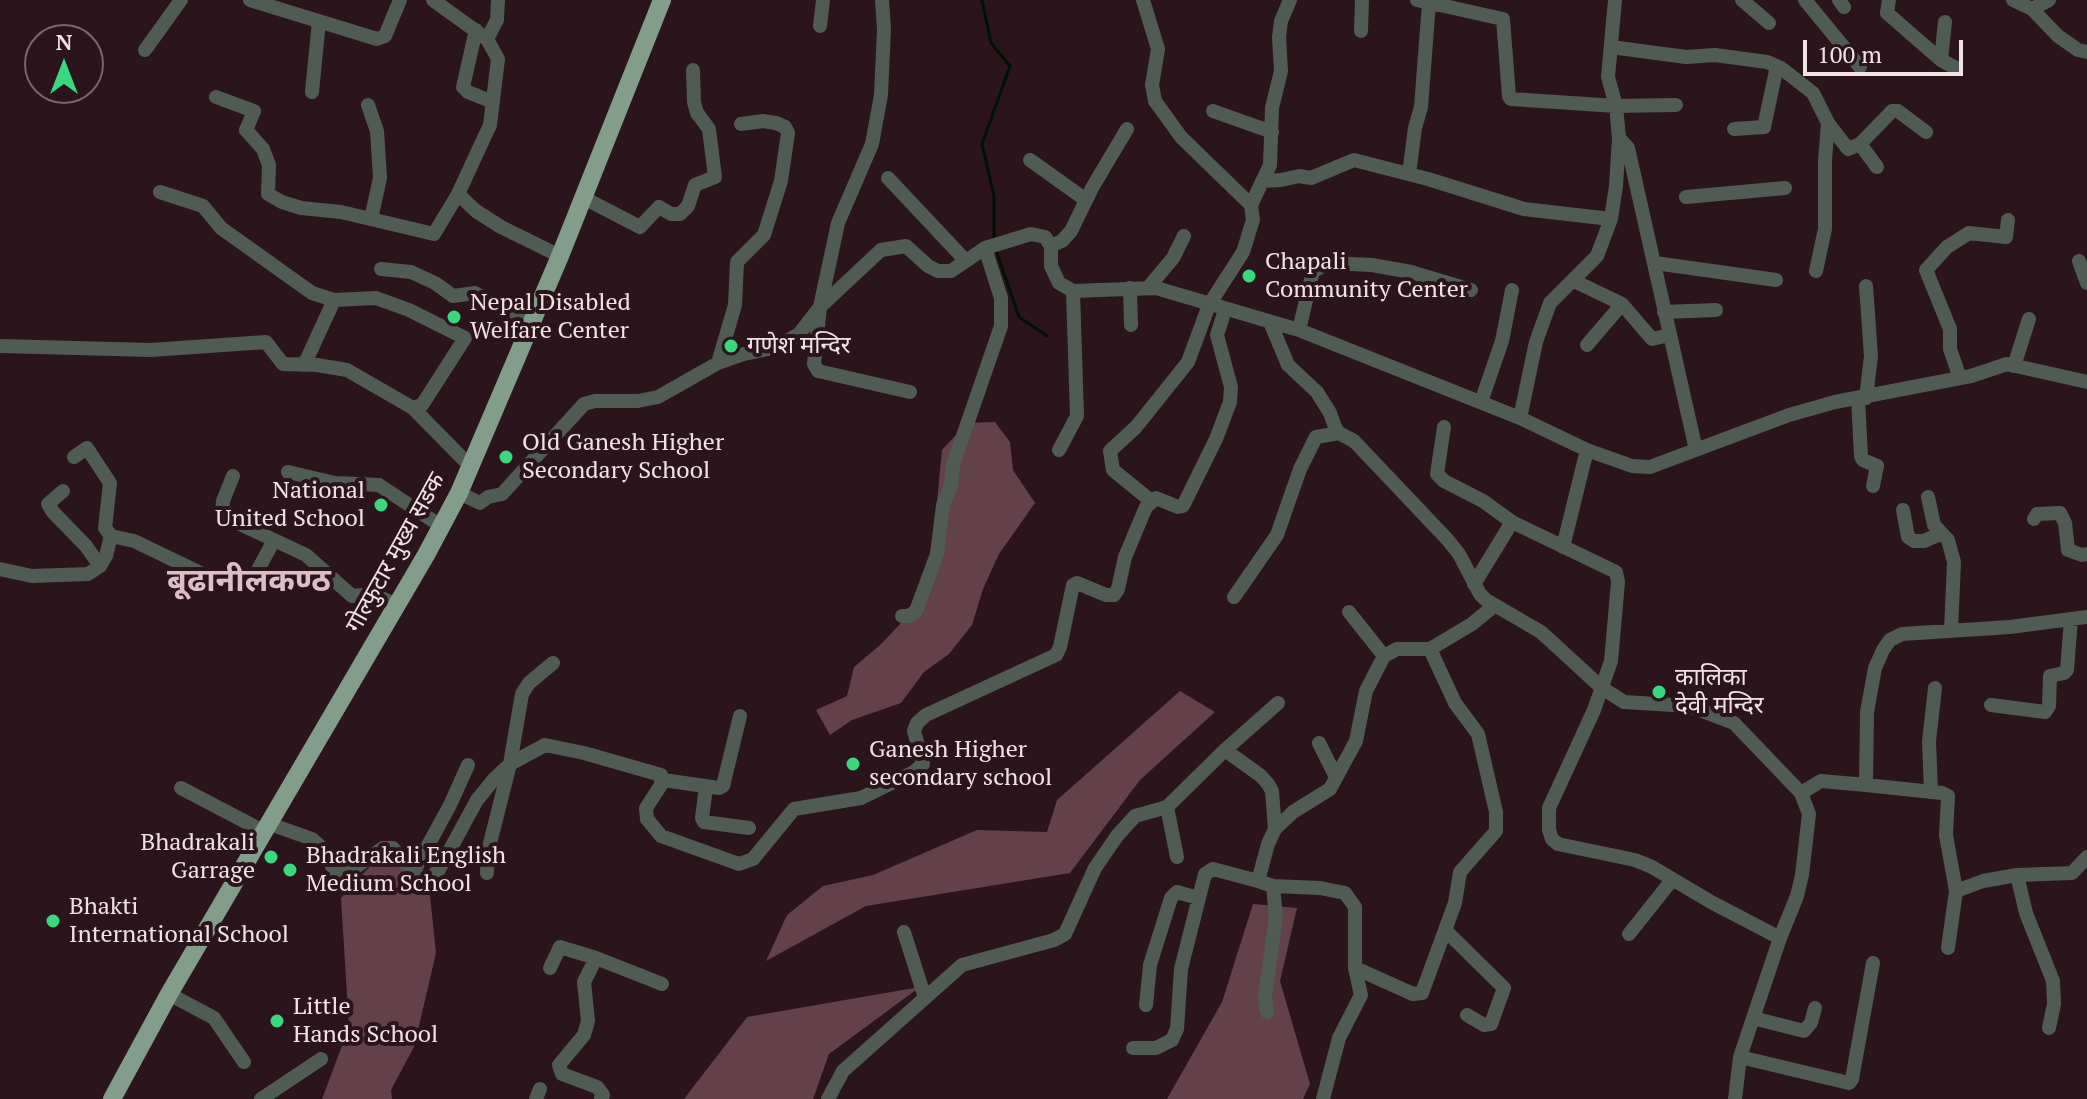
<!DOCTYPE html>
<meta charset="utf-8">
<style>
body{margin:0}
#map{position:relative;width:2087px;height:1099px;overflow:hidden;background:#2b141b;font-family:"PT Serif",serif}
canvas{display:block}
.north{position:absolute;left:24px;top:24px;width:80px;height:80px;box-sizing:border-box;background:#2b141b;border:2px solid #7a666c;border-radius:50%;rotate:0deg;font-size:22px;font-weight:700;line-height:32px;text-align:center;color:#f1e1e5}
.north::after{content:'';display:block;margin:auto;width:28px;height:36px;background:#39d87f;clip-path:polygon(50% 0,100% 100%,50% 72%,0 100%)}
.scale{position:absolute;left:1803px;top:40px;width:160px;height:36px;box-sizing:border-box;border:4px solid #f1e1e5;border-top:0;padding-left:10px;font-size:24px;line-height:28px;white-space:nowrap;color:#f1e1e5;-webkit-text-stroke:6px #2b141b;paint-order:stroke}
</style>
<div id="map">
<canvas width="2087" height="1099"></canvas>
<div class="north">N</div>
<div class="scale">100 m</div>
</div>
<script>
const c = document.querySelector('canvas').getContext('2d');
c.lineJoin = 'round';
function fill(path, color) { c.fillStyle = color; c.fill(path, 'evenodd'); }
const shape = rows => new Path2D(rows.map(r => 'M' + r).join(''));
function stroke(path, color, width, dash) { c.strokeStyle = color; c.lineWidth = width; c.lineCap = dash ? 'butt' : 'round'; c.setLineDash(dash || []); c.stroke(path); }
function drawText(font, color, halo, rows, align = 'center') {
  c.font = font + ' "PT Serif","Noto Sans Devanagari",serif'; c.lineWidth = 8; c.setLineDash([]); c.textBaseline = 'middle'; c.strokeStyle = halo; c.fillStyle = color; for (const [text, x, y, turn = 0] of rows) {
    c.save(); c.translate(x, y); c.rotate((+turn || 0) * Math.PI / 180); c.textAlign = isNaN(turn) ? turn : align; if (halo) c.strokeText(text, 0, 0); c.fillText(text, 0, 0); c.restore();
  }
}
const forest = shape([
 [995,422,1010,442,1013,470,1035,503,999,554,983,589,972,625,949,654,924,672,901,703,852,720,830,735,816,710,847,696,854,667,880,645,922,601,935,522,942,450,967,423],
 [1180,691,1215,712,1140,780,1070,873,866,906,766,961,787,915,823,886,873,875,977,830,1047,832,1057,800],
 [384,851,430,895,436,953,414,1047,391,1090,392,1099,322,1099,349,1027,341,898],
 [1253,904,1297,908,1280,981,1310,1084,1303,1099,1167,1099,1222,1002],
 [920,987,829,1054,813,1099,684,1099,747,1017]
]);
const stream = shape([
 [982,0,991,43,1010,66,982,144,994,196,994,241],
 [996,250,1019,317,1047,336]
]);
const minor = shape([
 [250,0,377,39,385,36,400,0],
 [882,0,884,29,881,95,872,144,838,223,820,307,814,364,818,371,910,392],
 [1143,0,1158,49,1152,85,1155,101,1181,137,1251,205],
 [1417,0,1503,19,1509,96,1511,99,1616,106,1676,105],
 [1742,0,1769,23],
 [1805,0,1860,67],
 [1839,0,1844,7],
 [1889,0,1887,13,1941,60],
 [2013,0,2032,9,2058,36,2078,50,2087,52],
 [2032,9,2049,0],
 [1945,22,1941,60,1956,68],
 [820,26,823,0],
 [476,30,463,87,468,92,493,102],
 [1361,31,1362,0],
 [487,39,497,20,498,0],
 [1611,47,1686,57,1715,55,1767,62,1781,68,1813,93,1828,123,1825,160,1825,229,1816,271],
 [145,50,181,0],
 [312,92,319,21],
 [216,97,254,111,246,130,263,149,269,165,268,194,282,202,301,208,341,212,434,234,458,194,490,125,498,59,487,39,433,0],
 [368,105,377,131,380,178,371,219],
 [1213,111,1272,132],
 [1828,123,1848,149,1860,144,1892,111,1898,111,1926,132],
 [1734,129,1764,127,1777,66],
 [1619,138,1628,148,1696,450],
 [1860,144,1877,167],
 [1030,160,1086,200],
 [1409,174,1415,128,1421,107,1429,3],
 [888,178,966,261],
 [1262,181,1281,180,1299,176,1311,178,1354,160,1428,179,1524,209,1611,219],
 [160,192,203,206,221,228,312,293,334,300,307,359,302,365],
 [458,194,476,211,501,227,560,256],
 [582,197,640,227,659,207,671,214,680,214,688,206,695,185,715,177,709,129,697,113,694,102,693,70],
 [1686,197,1785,188],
 [1051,246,1062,241,1071,231,1092,188,1127,129],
 [2079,261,2087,283],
 [1655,263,1776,280],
 [381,269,411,272,435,283,453,296,475,293,530,325],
 [1574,281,1622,304,1652,339,1670,335],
 [1866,286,1871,356,1866,398],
 [1130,288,1131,325],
 [1148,288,1173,258,1184,236],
 [334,300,376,298,409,310,465,338,422,405,413,408],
 [1664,312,1716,310],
 [1270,322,1288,365,1317,392,1330,413,1335,427,1339,433,1354,441,1447,539,1459,554,1480,594,1486,600,1541,632,1602,688,1624,702,1689,706,1734,723,1801,793],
 [1299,330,1313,271,1329,263,1372,265,1411,272,1471,290],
 [1587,345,1622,304],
 [0,346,151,350,266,342,283,364,317,365,347,370,413,408,470,466],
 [718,363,735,305,737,262,764,235,781,181,788,133,785,127,776,123,763,121,741,124],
 [2014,366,2029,319],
 [1960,378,1950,349,1950,329,1926,270,1947,247,1969,233,2006,237,2008,220],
 [1858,398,1861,456,1863,460,1877,466,1873,486],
 [1481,402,1502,341,1512,290],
 [1520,418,1536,342,1550,303,1597,256,1611,219,1616,186,1619,138,1616,106,1608,77,1615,0],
 [1444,427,1437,474,1444,481,1483,501,1512,522,1616,572,1618,582,1611,661,1594,710,1549,808,1549,830,1552,839,1558,844,1635,860,1652,867,1711,902,1780,938],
 [1059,450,1077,416,1073,291],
 [74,457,87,448,110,483,105,528,111,536],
 [288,472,335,483,379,485,441,526],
 [233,476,223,501,222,512,227,518,306,555,352,596,373,594,397,605],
 [63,491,48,504,53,512,86,546,100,566,106,556,111,536,134,541,209,577,252,581,274,540],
 [459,493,480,503,488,497,502,494,584,404,595,401,638,401,658,397,718,363,744,354,777,347,799,334,820,307,881,250,906,246,928,266,938,271,951,271,985,248,1031,234,1045,237,1051,246,1051,266,1059,283,1073,291,1156,288,1299,330,1520,418,1587,450,1632,466,1650,467,1789,415,1835,402,1971,376,2007,364,2087,382],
 [1928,497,1934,525,1948,540,1954,562,1951,630],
 [1150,500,1113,470,1110,451,1136,427,1188,362,1209,305,1243,252,1253,220,1251,205,1270,165,1272,108,1281,71,1279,37,1281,21,1290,0],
 [1903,510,1908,537,1914,541,1924,541,1940,534],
 [2034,519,2037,514,2060,513,2065,523,2068,550,2082,555,2087,554],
 [1563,547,1587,450],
 [0,569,32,576,88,574,100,566],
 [1474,584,1512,522],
 [1234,597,1277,535,1300,469,1316,437,1339,433],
 [1349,612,1384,656],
 [902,616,909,616,916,611,937,554,943,505,951,485,953,465,1001,326,1001,298,985,248],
 [1991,705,2045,712,2049,706,2050,676,2064,673,2067,670,2071,619],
 [1319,743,1336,777],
 [1225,750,1261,776,1268,784,1272,791,1275,829],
 [663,780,719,788,723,786,740,716],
 [1866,785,1942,793,1948,796,1946,835,1956,891,1948,948],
 [706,787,702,818,704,822,749,828],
 [181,788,263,831],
 [1931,792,1929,741,1935,688],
 [267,823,312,839,322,848,334,870,340,873,347,873,383,848,393,848,413,873,421,878,432,877,440,868,477,800,495,778,510,764,545,745,584,753,661,775,661,785,646,808,647,819,661,836,739,864,753,859,794,809,861,798,914,772,923,764,914,731,917,723,926,715,1056,655,1060,647,1073,585,1077,583,1106,595,1114,595,1118,589,1125,557,1146,507,1156,498,1178,507,1183,506,1216,439,1230,402,1231,387,1217,335,1225,310],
 [1177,857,1167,807,1225,750,1278,703],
 [413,873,450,805,468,765],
 [487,873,488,851,510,764,522,694,529,683,553,663],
 [2017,875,2026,913,2053,981,2054,1004,2049,1028],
 [1956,891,1983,881,2017,875,2072,873,2087,857],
 [1445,930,1504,988,1491,1024,1484,1025,1467,1015],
 [904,932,925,998],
 [1629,934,1672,880],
 [596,958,662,984],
 [550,968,560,947,596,958,584,982,588,1021,584,1035,559,1065,562,1074,597,1087,603,1095,601,1099],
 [1355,968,1413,994,1422,993,1455,903,1460,872,1496,831,1496,812,1478,734,1455,703,1430,649,1472,624,1495,605],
 [169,994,214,1018,244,1062],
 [1146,1005,1150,965,1171,898,1177,892,1198,898],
 [1267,1012,1265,996,1276,917,1273,886],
 [1753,1018,1804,1031,1811,1023,1815,1008],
 [1133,1048,1156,1048,1172,1040,1177,1029,1181,969,1205,874,1213,869,1258,881],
 [1740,1057,1849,1083,1852,1079,1873,963],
 [261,1099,321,1059],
 [536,1099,540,1089],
 [828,1099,843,1071,962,965,1054,940,1065,934,1095,868,1117,836,1135,816,1167,807],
 [1323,1099,1339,1038,1361,995,1355,968,1355,907,1345,893,1320,888,1273,886,1258,881,1268,844,1275,829,1293,812,1330,789,1356,741,1366,691,1384,656,1397,649,1430,649],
 [1735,1099,1740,1057,1780,938,1797,896,1802,875,1809,814,1801,793,1821,781,1866,785,1867,712,1875,668,1883,650,1890,640,1902,634,2010,627,2087,617]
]);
const major = shape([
 [112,1099,169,994,426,555,459,493,560,256,662,0]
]);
const markers = [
 [1249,276,8,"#39d87f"],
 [454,317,8,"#39d87f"],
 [731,346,8,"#39d87f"],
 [506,457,8,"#39d87f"],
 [381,505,8,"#39d87f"],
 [1659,692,8,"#39d87f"],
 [853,764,8,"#39d87f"],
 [271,857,8,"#39d87f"],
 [290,870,8,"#39d87f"],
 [53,921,8,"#39d87f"],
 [277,1021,8,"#39d87f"]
];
const poiNames = [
 ["Chapali",1265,262],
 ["Community Center",1265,290],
 ["Nepal Disabled",470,303],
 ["Welfare Center",470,331],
 ["गणेश मन्दिर",747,346],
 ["Old Ganesh Higher",522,443],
 ["Secondary School",522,471],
 ["National",365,491,"right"],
 ["United School",365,519,"right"],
 ["कालिका",1675,678],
 ["देवी मन्दिर",1675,706],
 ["Ganesh Higher",869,750],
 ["secondary school",869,778],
 ["Bhadrakali",255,843,"right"],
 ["Garrage",255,871,"right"],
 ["Bhadrakali English",306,856],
 ["Medium School",306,884],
 ["Bhakti",69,907],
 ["International School",69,935],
 ["Little",293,1007],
 ["Hands School",293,1035]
];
const streetNames = [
 ["गोल्फुटार मुख्य सडक",396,553,-61]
];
const districtNames = [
 ["बूढानीलकण्ठ",249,582]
];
fill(forest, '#62414a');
stroke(stream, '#001204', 3);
stroke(minor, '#505c53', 14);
stroke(major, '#829d8a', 18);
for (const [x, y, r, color] of markers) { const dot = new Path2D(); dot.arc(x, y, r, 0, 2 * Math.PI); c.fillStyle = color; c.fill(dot); stroke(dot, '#2b141b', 3); }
drawText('24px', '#f1e1e5', '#2b141b', poiNames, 'left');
drawText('24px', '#f1e1e5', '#2b141b', streetNames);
drawText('bold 32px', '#debec6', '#2b141b', districtNames);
</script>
